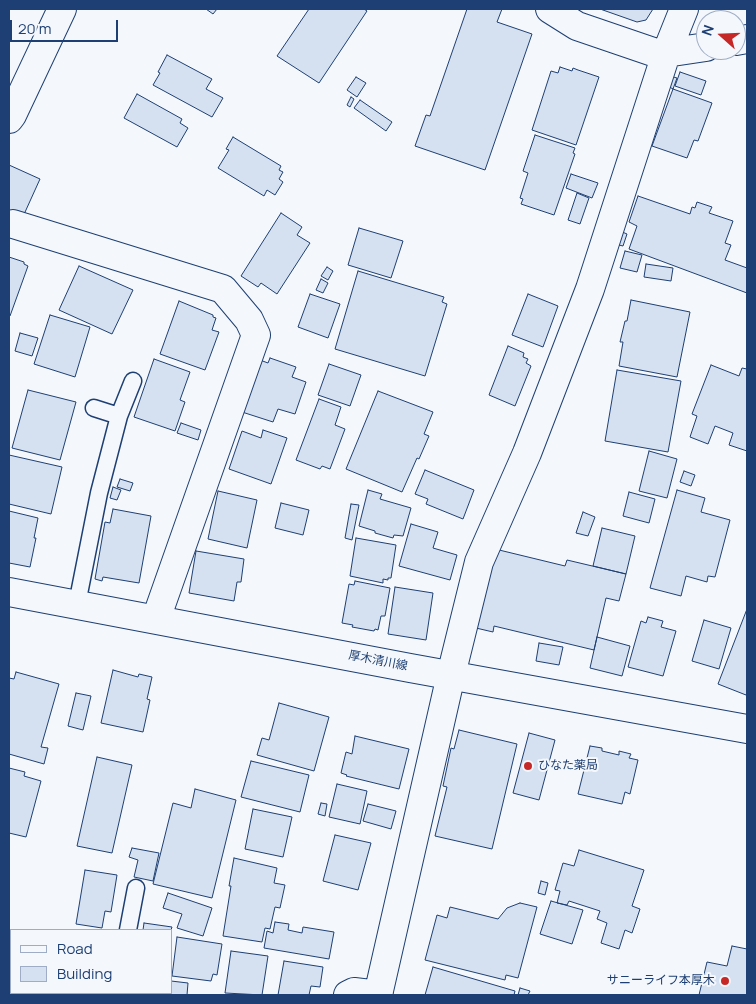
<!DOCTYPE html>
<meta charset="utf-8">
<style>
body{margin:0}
#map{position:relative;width:756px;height:1004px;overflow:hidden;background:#f4f7fb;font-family:Manrope,sans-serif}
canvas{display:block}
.frame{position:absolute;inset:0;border:10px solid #1d3f73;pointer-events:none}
.legend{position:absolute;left:10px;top:929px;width:162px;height:65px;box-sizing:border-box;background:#f4f7fb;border:1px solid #9eadc5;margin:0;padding:6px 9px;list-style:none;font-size:15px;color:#1d3f73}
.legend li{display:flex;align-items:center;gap:10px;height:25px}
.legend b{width:25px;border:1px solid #9eadc5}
.north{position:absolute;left:696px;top:10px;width:50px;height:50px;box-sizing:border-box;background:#f4f7fb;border:1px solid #9eadc5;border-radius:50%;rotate:290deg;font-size:14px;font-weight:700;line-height:20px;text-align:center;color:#1d3f73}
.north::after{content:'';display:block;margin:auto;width:18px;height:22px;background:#c62828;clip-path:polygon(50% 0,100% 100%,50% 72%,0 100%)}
.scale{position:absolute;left:10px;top:20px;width:108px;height:22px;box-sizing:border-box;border:2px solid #1d3f73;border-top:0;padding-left:6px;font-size:15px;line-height:18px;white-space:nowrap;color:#1d3f73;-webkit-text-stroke:4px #f4f7fb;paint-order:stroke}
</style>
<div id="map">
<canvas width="756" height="1004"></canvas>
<div class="frame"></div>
<ul class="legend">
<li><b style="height:6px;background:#f4f7fb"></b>Road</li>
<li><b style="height:14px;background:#d5e0f0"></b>Building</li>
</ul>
<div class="north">N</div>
<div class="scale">20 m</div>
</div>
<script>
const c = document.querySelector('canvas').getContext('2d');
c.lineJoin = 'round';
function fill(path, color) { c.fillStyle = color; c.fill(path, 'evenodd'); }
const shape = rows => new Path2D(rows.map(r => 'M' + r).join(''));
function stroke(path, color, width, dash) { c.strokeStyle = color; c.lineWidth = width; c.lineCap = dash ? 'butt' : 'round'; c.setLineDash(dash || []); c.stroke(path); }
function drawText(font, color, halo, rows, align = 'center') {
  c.font = font + ' Manrope,"Noto Sans JP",sans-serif'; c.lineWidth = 4; c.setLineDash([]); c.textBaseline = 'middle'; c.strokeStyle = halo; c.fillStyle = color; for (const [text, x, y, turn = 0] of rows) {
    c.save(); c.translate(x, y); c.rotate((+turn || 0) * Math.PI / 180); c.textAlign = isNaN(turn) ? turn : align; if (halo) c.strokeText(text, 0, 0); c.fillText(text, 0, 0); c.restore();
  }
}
const building = shape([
 [206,9,217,9,213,14,206,9],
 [309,9,364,9,367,11,319,83,277,56,309,9],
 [467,9,502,9,497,22,532,34,485,170,415,146,426,115,430,116,467,9],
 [600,9,653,9,646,20,637,22,600,9],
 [167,55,212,79,206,89,223,98,212,117,153,85,160,73,158,72,167,55],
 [560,67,572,71,573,68,578,70,599,77,576,145,532,130,551,71,558,73,560,67],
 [680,72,706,81,701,95,675,86,680,72],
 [670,76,677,78,673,89,666,85,670,76],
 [356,77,366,83,357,97,347,90,356,77],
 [673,89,712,103,698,141,694,140,687,158,652,146,673,89],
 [137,94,182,119,180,123,188,128,177,147,124,118,137,94],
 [351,97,354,99,350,107,347,105,351,97],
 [360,100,392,122,386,131,354,108,360,100],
 [535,135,575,148,573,153,575,154,554,215,521,204,523,199,520,198,528,173,523,171,535,135],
 [233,137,281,166,279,170,283,172,279,179,283,182,275,195,267,190,264,196,218,168,229,150,226,149,233,137],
 [9,165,40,179,21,221,9,216,9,165],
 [571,174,598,183,592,198,566,188,571,174],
 [577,193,589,198,580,224,568,220,577,193],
 [638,196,690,214,692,207,695,208,697,202,712,207,709,213,733,221,725,243,731,245,725,260,747,268,747,293,629,249,637,226,629,222,638,196],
 [281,213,302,227,297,235,310,243,277,294,261,283,258,287,241,276,281,213],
 [359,228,403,241,391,278,348,265,359,228],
 [620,231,627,234,623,246,615,244,620,231],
 [625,251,642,255,637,272,620,268,625,251],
 [9,257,24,262,24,264,28,266,10,316,9,316,9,257],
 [646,264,673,268,671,281,644,277,646,264],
 [79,266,133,290,112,334,59,310,79,266],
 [327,267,333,271,328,280,321,276,327,267],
 [358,271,444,297,442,302,447,304,425,376,335,349,358,271],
 [321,279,328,283,323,293,316,290,321,279],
 [310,294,340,304,328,338,298,327,310,294],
 [528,294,558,306,543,347,512,335,528,294],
 [631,300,690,312,677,377,619,366,623,342,620,342,625,321,627,321,631,300],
 [179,301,213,315,213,317,216,318,212,330,219,332,205,370,160,354,179,301],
 [50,315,90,327,75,377,34,364,50,315],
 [20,333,38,338,32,356,15,351,20,333],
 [508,346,524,353,523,357,528,359,526,363,531,366,515,406,489,395,508,346],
 [270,358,296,367,292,377,306,382,295,414,278,409,273,422,242,412,260,360,268,363,270,358],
 [154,359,190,372,180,400,185,402,175,431,134,417,154,359],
 [329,364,361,375,350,406,318,395,329,364],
 [711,365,739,376,742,368,747,369,747,451,729,445,733,433,715,426,708,444,690,437,697,416,692,414,711,365],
 [617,370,681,381,668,452,605,441,617,370],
 [28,390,76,402,60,460,12,448,28,390],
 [378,391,433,412,424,434,429,436,419,459,417,458,402,492,346,469,378,391],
 [319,399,341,407,335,425,345,429,330,469,322,466,320,469,296,460,319,399],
 [181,423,201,430,198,440,177,433,181,423],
 [263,430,287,438,271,484,229,469,242,431,261,438,263,430],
 [649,451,677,459,667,498,639,491,649,451],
 [9,455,62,467,51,514,9,504,9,455],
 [425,470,474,490,463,519,426,504,428,499,415,494,425,470],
 [684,471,695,475,691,486,680,482,684,471],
 [120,479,133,483,130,491,117,487,120,479],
 [113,487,121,490,117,500,110,498,113,487],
 [368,490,382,494,380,499,411,508,403,536,394,535,393,538,375,533,375,531,359,526,368,490],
 [677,490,705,498,701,512,730,520,715,577,708,576,707,582,686,576,681,596,650,588,677,490],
 [218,491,257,500,247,548,208,539,218,491],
 [629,492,655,499,649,523,623,516,629,492],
 [281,503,309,510,303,535,275,528,281,503],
 [351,504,359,505,352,540,345,538,351,504],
 [113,509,151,516,139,583,103,577,102,581,95,579,105,522,110,523,113,509],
 [9,511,38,518,34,538,36,538,30,567,9,563,9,511],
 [583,512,595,517,588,536,576,533,583,512],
 [411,524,438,532,433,548,457,555,450,580,399,566,411,524],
 [602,528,635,536,626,574,593,566,602,528],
 [356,538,396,545,391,578,388,578,388,580,383,579,383,583,350,576,356,538],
 [495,549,565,566,567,560,626,574,619,601,606,598,594,650,494,626,493,632,476,628,495,549],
 [196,551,244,559,241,582,237,582,234,601,189,593,196,551],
 [355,581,390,588,385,616,381,616,378,630,375,629,374,631,352,627,353,625,342,623,349,584,354,585,355,581],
 [395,587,433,593,426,640,388,634,395,587],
 [747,609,747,693,746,695,718,684,747,609],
 [648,617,663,621,661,627,676,631,663,676,628,667,641,621,646,623,648,617],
 [704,620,731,628,719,669,692,661,704,620],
 [597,637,630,646,622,676,590,668,597,637],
 [539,643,563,647,559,665,536,661,539,643],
 [113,670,138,677,139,674,152,677,147,699,150,700,143,732,101,723,113,670],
 [16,672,59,684,41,747,48,748,44,764,9,754,9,678,14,679,16,672],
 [76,693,91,696,83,730,68,726,76,693],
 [279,703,329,717,314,771,257,755,262,738,269,740,279,703],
 [459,730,517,744,492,849,435,836,447,787,443,786,451,748,454,749,459,730],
 [529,733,555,740,539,800,513,793,529,733],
 [355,736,409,749,399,789,346,776,347,775,341,773,346,752,352,754,355,736],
 [590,746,602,748,602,751,619,755,619,751,631,754,629,758,638,760,630,794,625,792,622,804,578,794,590,746],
 [97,757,132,765,112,853,77,846,97,757],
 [251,761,309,775,300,812,241,797,251,761],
 [9,768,25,772,24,776,41,781,26,837,9,833,9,768],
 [337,784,367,791,360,824,329,817,337,784],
 [195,789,236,800,212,898,153,884,173,803,191,808,195,789],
 [321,803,327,804,325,816,318,814,321,803],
 [368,804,396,811,391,829,363,821,368,804],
 [253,809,292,817,283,857,245,849,253,809],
 [335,835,371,843,358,890,323,881,335,835],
 [132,848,159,853,153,881,134,877,138,860,129,857,132,848],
 [579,850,644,870,632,906,640,909,632,933,625,930,619,949,601,943,607,923,597,919,600,911,569,901,567,905,557,903,560,891,555,890,563,863,574,866,579,850],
 [234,858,277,868,274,883,285,885,280,908,275,907,270,929,265,928,262,942,223,936,231,886,229,886,234,858],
 [85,870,117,875,111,912,105,911,102,928,76,924,85,870],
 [541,881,548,883,545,895,538,893,541,881],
 [168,893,212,908,203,936,177,928,182,914,163,908,168,893],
 [551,901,583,910,572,944,540,934,551,901],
 [520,903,537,907,518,978,506,975,505,980,425,960,437,915,447,918,450,907,498,919,507,908,520,903],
 [275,922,289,924,288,930,302,933,303,927,334,932,329,959,264,948,267,931,273,933,275,922],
 [144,923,172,927,171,930,143,930,144,923],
 [177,937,222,944,217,975,213,974,211,981,172,976,177,937],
 [732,946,747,949,747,995,699,995,707,962,727,966,732,946],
 [231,951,268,956,262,995,225,993,231,951],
 [284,961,323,967,320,987,311,986,309,995,278,995,284,961],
 [433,967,515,991,514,995,425,995,433,967],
 [171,981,188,983,187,995,130,995,131,993,171,993,171,981],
 [520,988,530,991,528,995,518,995,520,988]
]);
const lane = shape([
 [94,408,119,416],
 [77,604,99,493,119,416,133,381],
 [128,930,136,888],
 [117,995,118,993]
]);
const street = shape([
 [550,9,577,26,659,54,706,47],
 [736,41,747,39],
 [9,119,12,115,62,9],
 [13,224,223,289,249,320,256,335,156,619],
 [348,995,354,992,379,995],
 [378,995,451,675,479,562,527,453,590,289,666,54,684,9]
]);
const primary = shape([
 [9,592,410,668,747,729]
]);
const markers = [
 [528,766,5,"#c62828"],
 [725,981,5,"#c62828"]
];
const streetNames = [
 ["厚木清川線",378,661,11]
];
const poiNames = [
 ["ひなた薬局",538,766],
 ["サニーライフ本厚木",715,981,"right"]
];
fill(building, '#d5e0f0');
stroke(building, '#1d3f73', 1);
stroke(lane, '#1d3f73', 19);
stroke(street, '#1d3f73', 30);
stroke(primary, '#1d3f73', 30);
stroke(lane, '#f4f7fb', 16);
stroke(street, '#f4f7fb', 28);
stroke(primary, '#f4f7fb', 28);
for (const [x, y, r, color] of markers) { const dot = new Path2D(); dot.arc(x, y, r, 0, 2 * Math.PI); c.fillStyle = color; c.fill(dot); stroke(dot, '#f4f7fb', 2); }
drawText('12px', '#1d3f73', '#f4f7fb', streetNames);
drawText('12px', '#1d3f73', '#f4f7fb', poiNames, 'left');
</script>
